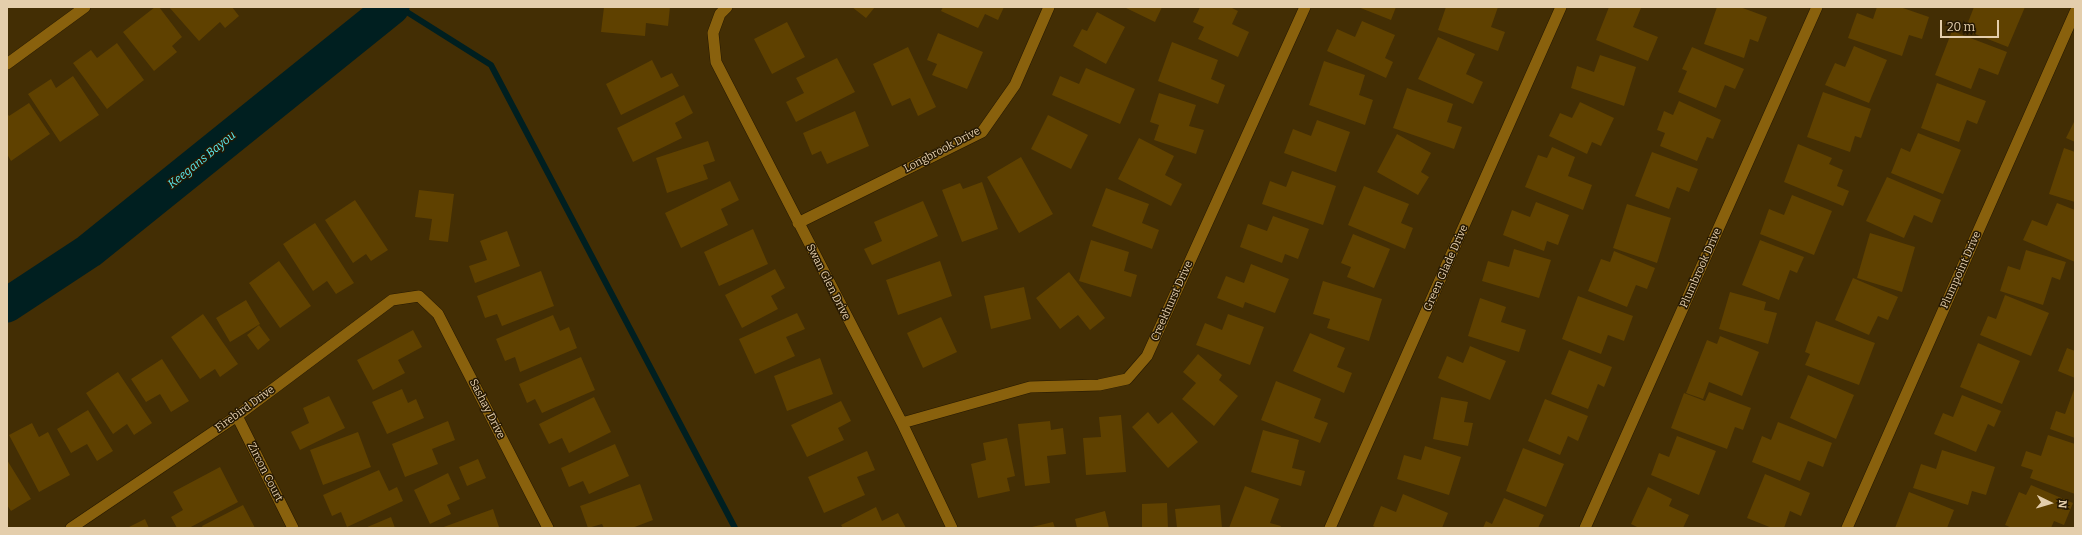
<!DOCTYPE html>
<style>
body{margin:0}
#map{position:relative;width:2082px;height:535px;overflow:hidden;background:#432e04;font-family:Bitter,serif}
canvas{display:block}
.frame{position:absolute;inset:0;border:8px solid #e4ceac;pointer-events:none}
.north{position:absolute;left:2030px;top:483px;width:40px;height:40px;-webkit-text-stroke:3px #251802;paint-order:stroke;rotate:95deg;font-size:11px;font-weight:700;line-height:16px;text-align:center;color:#e4ceac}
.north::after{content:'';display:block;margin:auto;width:14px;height:18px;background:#e4ceac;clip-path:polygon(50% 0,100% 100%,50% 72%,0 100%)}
.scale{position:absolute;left:1940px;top:20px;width:59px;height:18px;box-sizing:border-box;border:2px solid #e4ceac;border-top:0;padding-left:5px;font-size:12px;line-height:14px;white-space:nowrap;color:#e4ceac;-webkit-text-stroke:3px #251802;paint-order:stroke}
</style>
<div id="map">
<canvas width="2082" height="535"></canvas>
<div class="frame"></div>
<div class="north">N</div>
<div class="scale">20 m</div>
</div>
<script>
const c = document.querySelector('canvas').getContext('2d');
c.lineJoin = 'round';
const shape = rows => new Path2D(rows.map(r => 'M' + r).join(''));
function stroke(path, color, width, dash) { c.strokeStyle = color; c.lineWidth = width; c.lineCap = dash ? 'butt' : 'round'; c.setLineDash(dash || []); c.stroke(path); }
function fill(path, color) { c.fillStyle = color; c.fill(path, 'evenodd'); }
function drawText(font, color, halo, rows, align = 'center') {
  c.font = font + ' Bitter,serif'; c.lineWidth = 3; c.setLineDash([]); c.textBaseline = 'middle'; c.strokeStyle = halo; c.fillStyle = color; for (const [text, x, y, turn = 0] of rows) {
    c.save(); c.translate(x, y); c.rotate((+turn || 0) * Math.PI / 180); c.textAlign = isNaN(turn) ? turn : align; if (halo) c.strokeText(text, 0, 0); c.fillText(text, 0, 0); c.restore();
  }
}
const stream = shape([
 [399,7,491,65,735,528]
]);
const river = shape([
 [7,305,89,251,392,7]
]);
const building = shape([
 [155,7,159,7,182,37,172,46,177,52,154,71,123,32],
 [169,7,232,7,239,16,225,28,220,22,199,41],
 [604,7,670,7,668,26,646,23,645,36,601,32],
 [852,7,875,7,866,18],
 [943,7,1004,7,998,20,985,14,978,28,941,11],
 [1124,7,1162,7,1155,22],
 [1200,7,1230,7,1238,11,1232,24,1249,32,1238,57,1198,39,1204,27,1193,22],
 [1358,7,1396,7,1391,20],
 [1446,7,1498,7,1491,27,1505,32,1498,51,1438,30],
 [1609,7,1641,8,1633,27,1658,37,1648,61,1596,40],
 [1717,7,1740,7,1767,17,1758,42,1750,39,1744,58,1704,44],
 [1877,7,1900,7,1929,17,1922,39,1909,35,1902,56,1848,38,1857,13,1873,19],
 [1974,7,2025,7,2008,47,1965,30],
 [1097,12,1125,27,1106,64,1073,46,1082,29,1087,31],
 [1362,21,1395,35,1385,58,1393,62,1386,78,1327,51,1337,29,1355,37],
 [787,22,805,57,772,74,754,39],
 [1952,31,2007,52,1998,75,1979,68,1971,89,1935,75],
 [938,33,983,52,967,89,932,75,937,64,927,60],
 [1438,37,1475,54,1466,74,1483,82,1473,104,1418,79],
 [1172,42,1218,60,1211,79,1225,85,1218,104,1158,81],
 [117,43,144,80,107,109,73,63,91,50,97,58],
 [1854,46,1887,60,1869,103,1825,85,1835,63,1845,67],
 [908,47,936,107,918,116,910,98,892,106,873,64],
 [1692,47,1744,69,1735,89,1725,85,1716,108,1678,92,1687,71,1682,69],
 [1600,55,1636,67,1624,106,1571,88,1577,66,1594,72],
 [837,58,855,92,796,122,786,102,804,93,796,78],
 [652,60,661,78,672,73,679,86,621,115,606,84],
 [1324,61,1365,75,1359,95,1373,100,1365,125,1309,105],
 [1086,68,1135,89,1120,124,1052,95,1060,76,1079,84],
 [73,76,99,115,60,142,28,94,51,79,56,88],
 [1937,83,1986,101,1977,124,1967,120,1959,142,1921,128],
 [1407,88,1453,104,1447,122,1462,127,1454,149,1393,128],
 [1823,92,1871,109,1861,138,1855,136,1850,152,1807,137],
 [1159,93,1196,105,1189,126,1204,130,1196,154,1154,140,1159,125,1150,122],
 [684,95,693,113,675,123,682,138,633,162,617,128],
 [1679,101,1721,120,1713,139,1707,137,1697,161,1660,146,1665,133,1657,130,1664,111,1673,115],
 [1580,102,1614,118,1601,146,1592,142,1587,154,1549,136,1560,113,1572,118],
 [29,103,50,134,11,161,7,154,7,113,9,116],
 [855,111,869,146,827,164,821,151,812,155,803,133],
 [1048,115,1088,135,1071,169,1031,149],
 [1317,120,1350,132,1336,172,1284,153,1293,129,1311,136],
 [2075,120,2075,142,2066,138],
 [1918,133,1961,150,1943,194,1891,173,1901,148,1910,152],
 [1397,134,1431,153,1421,172,1429,177,1418,195,1377,172],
 [1139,138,1174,156,1165,175,1182,184,1171,206,1118,179],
 [708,141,715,161,703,165,708,179,667,193,656,158],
 [1798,144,1832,158,1829,164,1843,170,1837,186,1849,191,1843,206,1784,182],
 [1552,147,1575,157,1568,176,1592,185,1583,210,1525,187,1538,155,1547,158],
 [2064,148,2075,152,2075,202,2049,194],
 [1652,152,1698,169,1689,192,1677,187,1669,209,1635,196],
 [1021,157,1053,214,1019,233,987,177],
 [1292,171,1336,186,1323,225,1262,204,1270,181,1286,187],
 [1887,177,1941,200,1932,223,1914,215,1904,238,1866,221],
 [730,181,739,200,721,209,728,225,681,248,665,213],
 [982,182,998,229,962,242,942,190,960,183,963,189],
 [1364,186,1409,204,1401,223,1413,228,1405,249,1348,225],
 [1106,188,1149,204,1142,223,1159,230,1152,249,1092,226],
 [419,190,454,194,448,242,429,240,432,219,415,217],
 [1792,195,1832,211,1814,255,1760,234,1769,209,1784,215],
 [355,200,388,250,371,261,366,254,353,263,325,220],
 [923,201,938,236,872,265,864,249,882,241,874,222],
 [1536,202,1569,215,1558,245,1547,241,1544,251,1503,235,1512,210,1530,217],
 [2057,203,2075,210,2075,262,2023,240,2032,220,2047,226],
 [1627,204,1671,218,1657,263,1613,248],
 [1273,216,1309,229,1298,259,1285,254,1282,263,1240,247,1248,224,1267,231],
 [315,223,354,283,336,294,327,281,313,291,283,244],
 [753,229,768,264,719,286,704,252],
 [507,231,520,266,475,283,469,266,487,260,480,241],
 [1870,233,1915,247,1902,292,1857,278],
 [1353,234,1390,249,1374,288,1347,277,1351,267,1341,263],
 [1091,240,1129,252,1124,271,1137,275,1131,297,1079,281],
 [1760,240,1804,257,1797,273,1790,270,1779,300,1742,285],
 [1514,249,1551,260,1539,298,1482,281,1488,261,1509,267],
 [2026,250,2066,262,2060,280,2052,277,2043,305,2000,291,2008,266,2020,270],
 [1614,251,1655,268,1647,289,1636,285,1627,307,1588,291,1601,259,1610,262],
 [279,261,311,306,280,328,249,283],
 [940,261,952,296,898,315,886,280],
 [1251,264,1289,279,1275,313,1245,302,1243,308,1217,298,1226,276,1244,283],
 [775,269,785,288,771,296,778,309,742,328,725,295],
 [541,271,554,306,502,326,497,314,485,318,477,296],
 [1069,272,1105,318,1090,330,1078,315,1060,329,1036,298],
 [1853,278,1898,297,1888,320,1878,316,1869,335,1835,320],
 [1323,281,1382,299,1369,341,1327,328,1330,319,1313,314],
 [1024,287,1031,319,991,329,984,296],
 [1730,292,1766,302,1764,310,1777,313,1768,344,1719,329],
 [2005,295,2049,313,2031,356,1980,335,1988,316,1996,319],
 [1578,296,1633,316,1624,341,1608,335,1601,354,1562,339],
 [1480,298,1506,307,1501,322,1526,330,1519,352,1468,336],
 [246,300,260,324,230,342,216,318],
 [797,313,805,329,786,337,795,356,755,374,739,339],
 [203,314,238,364,220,377,215,369,200,379,171,337],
 [1228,314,1264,327,1250,365,1196,345,1205,323,1222,330],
 [553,315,560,331,569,327,577,348,520,372,515,357,505,361,496,339],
 [941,317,957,352,923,368,907,333],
 [1816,321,1875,343,1859,385,1805,365,1810,354,1805,352],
 [259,325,270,340,258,350,247,335],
 [413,330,422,347,398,360,405,373,373,390,357,360],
 [1310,333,1345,348,1337,367,1352,373,1344,393,1293,371],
 [1720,336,1759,352,1742,396,1709,382,1703,399,1686,393,1707,340,1717,344],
 [1978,343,2020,361,2002,404,1960,387],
 [1470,346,1506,361,1490,400,1438,378,1447,356,1463,363],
 [2067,348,2075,351,2075,378,2058,371],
 [1569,350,1612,367,1604,387,1598,384,1588,409,1551,394],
 [1198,354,1222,375,1219,380,1238,396,1214,426,1182,399,1196,383,1183,372],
 [581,357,595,390,542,413,535,399,527,403,519,384],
 [820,358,833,394,787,411,774,376],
 [162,359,189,401,171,412,160,394,146,402,131,379],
 [118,372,152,423,134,435,127,424,113,434,86,393],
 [1808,375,1854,395,1836,439,1790,418],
 [1276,381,1321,399,1314,418,1328,423,1320,443,1261,420],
 [2075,387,2075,438,2050,429,2056,411,2065,414],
 [402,389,408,403,416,399,424,418,387,434,372,402],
 [1709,392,1751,408,1743,430,1735,427,1727,449,1671,428,1684,393,1705,401],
 [1962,395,2001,411,1994,427,1988,424,1976,452,1934,434,1943,413,1953,417],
 [329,396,345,428,300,450,291,432,309,423,303,408],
 [594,397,611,432,569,453,562,438,549,444,539,424],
 [1441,397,1468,402,1464,422,1473,423,1468,446,1433,439],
 [1545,399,1588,416,1578,441,1568,436,1560,455,1528,441],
 [841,401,851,421,838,428,844,440,807,457,791,425],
 [88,410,113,451,97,461,87,444,71,453,57,429],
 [1148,412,1158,424,1172,412,1198,442,1168,468,1132,427],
 [1121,415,1126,472,1086,475,1083,438,1101,437,1099,417],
 [448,421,455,440,432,449,438,464,405,477,392,444],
 [1050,421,1051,430,1063,428,1066,454,1047,456,1050,483,1025,486,1018,424],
 [1778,422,1832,443,1823,467,1808,461,1800,481,1752,462,1762,436,1771,440],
 [32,423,39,437,48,432,70,475,39,492,9,435],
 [1263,430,1299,440,1292,468,1305,471,1301,486,1251,472],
 [358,432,371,467,323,485,310,450],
 [2048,435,2075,444,2075,494,2030,478,2033,470,2021,466,2026,451,2041,456],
 [1677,436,1716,451,1699,495,1651,475,1659,453,1669,457],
 [1007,438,1015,476,1007,478,1010,491,978,498,971,464,986,460,983,443],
 [615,444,629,476,589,494,583,481,569,487,561,468],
 [1425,446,1461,457,1449,495,1397,479,1404,455,1421,460],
 [1523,448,1564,464,1546,507,1506,491],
 [1942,450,1995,467,1986,495,1972,491,1968,505,1913,488,1921,464,1936,469],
 [867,451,875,470,857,477,865,495,824,513,808,477],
 [478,459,486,478,467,486,459,467],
 [7,460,31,499,11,511,7,505],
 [220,467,238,502,189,528,177,528,171,517,183,510,173,492],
 [379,470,389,491,397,487,403,501,347,527,341,512,332,516,323,495],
 [448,473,460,499,447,505,451,514,430,524,414,490],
 [1765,474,1810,493,1801,516,1790,511,1784,528,1772,528,1747,518],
 [640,484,653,520,632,528,604,528,602,524,588,528,580,506],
 [2031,485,2073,503,2064,525,2054,521,2051,528,2012,528,2005,525,2019,492,2026,495],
 [1245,486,1279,499,1270,523,1281,526,1280,528,1229,528],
 [1648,487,1672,499,1669,506,1689,515,1683,528,1639,528,1631,524],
 [1909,492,1954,510,1947,528,1895,528],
 [1403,494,1448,513,1442,528,1377,528,1373,526,1381,506,1396,512],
 [1504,498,1544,515,1538,528,1483,528,1486,521,1492,524],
 [1167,503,1168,528,1142,528,1142,504],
 [243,505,255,528,203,528,202,526],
 [1220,505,1222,528,1177,528,1175,509],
 [876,507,882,521,898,513,906,528,843,528,841,525],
 [493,509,499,527,441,528],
 [1105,511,1109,528,1077,528,1075,519],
 [391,517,395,528,365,528],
 [145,519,149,528,127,528],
 [1053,522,1055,528,1032,528,1032,527]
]);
const minor = shape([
 [727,7,720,14,713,33,716,62,902,423,952,528],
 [7,64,85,7],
 [798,223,982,132,1015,85,1049,7],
 [237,416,293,528],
 [902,423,1030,387,1099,385,1127,379,1147,356,1305,7],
 [71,528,237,416,392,300,419,296,438,314,548,528],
 [1330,528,1561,7],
 [1585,528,1817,7],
 [1847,528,2075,12]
]);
const streetNames = [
 ["Longbrook Drive",942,150,-28],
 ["Green Glade Drive",1446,268,-66],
 ["Plumbrook Drive",1701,268,-66],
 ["Plumpoint Drive",1961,270,-66],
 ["Swan Glen Drive",828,282,63],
 ["Creekhurst Drive",1172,301,-66],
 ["Firebird Drive",245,409,-36],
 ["Sashay Drive",487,409,63],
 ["Zircon Court",265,472,63]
];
const waterNames = [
 ["Keegans Bayou",202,160,-39]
];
stroke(stream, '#001f20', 6);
stroke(river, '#001f20', 35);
fill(building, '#5f4100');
stroke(minor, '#251802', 12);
stroke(minor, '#89610d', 11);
drawText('11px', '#e4ceac', '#251802', streetNames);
drawText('italic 12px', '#58e9ef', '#251802', waterNames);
</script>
